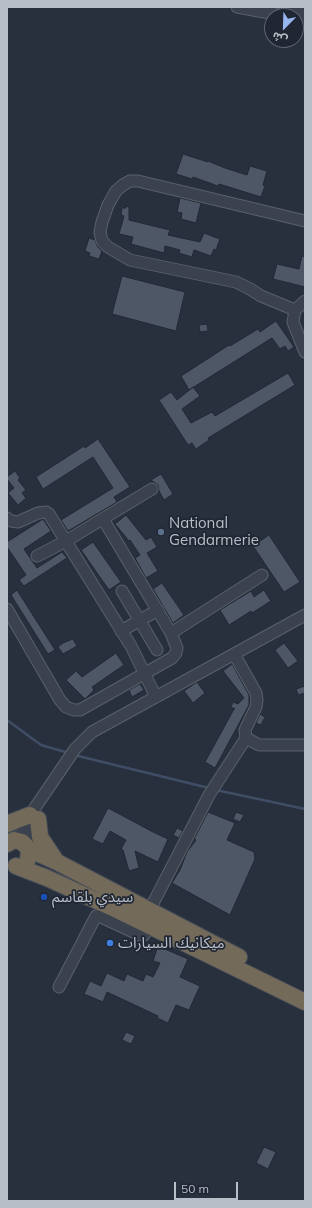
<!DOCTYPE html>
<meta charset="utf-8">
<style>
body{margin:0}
#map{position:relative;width:312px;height:1208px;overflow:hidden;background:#28303e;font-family:Mulish,"Noto Sans Arabic",sans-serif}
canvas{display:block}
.frame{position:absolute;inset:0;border:8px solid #b8bec8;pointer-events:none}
.north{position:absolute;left:264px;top:8px;width:40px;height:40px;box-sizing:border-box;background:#202733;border:1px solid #5d636f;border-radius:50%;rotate:203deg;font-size:11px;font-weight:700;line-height:16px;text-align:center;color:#b8bec8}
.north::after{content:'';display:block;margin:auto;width:14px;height:18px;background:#97b5ee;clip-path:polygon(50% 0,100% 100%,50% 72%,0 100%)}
.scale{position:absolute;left:174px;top:1182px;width:64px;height:18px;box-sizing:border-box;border:2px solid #b8bec8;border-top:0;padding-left:5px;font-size:12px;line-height:14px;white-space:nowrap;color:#b8bec8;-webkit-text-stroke:3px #202733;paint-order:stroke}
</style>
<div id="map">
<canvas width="312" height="1208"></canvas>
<div class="frame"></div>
<div class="north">ش</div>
<div class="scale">50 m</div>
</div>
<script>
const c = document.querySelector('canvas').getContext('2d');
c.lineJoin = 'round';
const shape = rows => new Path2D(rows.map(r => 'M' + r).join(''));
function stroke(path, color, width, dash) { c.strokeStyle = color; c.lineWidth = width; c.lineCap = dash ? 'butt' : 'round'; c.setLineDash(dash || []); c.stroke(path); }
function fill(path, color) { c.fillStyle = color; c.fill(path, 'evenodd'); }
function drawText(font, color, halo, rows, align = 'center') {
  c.font = font + ' Mulish,"Noto Sans Arabic",sans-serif'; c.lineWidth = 3.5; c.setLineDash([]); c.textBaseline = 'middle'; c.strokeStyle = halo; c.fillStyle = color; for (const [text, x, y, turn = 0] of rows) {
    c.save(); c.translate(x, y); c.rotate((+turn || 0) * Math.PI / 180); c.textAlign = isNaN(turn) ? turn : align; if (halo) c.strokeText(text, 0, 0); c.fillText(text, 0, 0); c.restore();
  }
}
const stream = shape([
 [7,720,41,745,69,753],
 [74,755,209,788],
 [216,790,305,809]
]);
const building = shape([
 [183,154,208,162,208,161,225,168,247,175,250,166,267,171,263,185,265,186,261,197,219,184,218,186,193,177,192,179,176,174,183,154],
 [180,198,201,203,196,223,181,219,182,213,177,212,180,198],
 [126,206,129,207,129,220,170,230,168,235,200,242,204,233,220,239,216,250,214,249,211,256,194,250,192,257,179,253,180,250,165,246,164,253,131,244,133,237,119,234,124,216,121,215,122,208,126,208,126,206],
 [89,238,95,240,97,246,102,251,99,259,89,256,90,253,85,251,89,238],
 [302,256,305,257,305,287,273,279,277,264,299,269,302,256],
 [122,276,185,292,176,331,112,314,122,276],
 [276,321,294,347,288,351,285,346,280,349,272,338,189,390,181,376,229,345,230,346,258,329,260,332,276,321],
 [207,324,208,331,200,332,199,325,207,324],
 [288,373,295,385,208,438,209,440,196,449,192,443,188,445,159,400,171,392,177,400,193,387,200,396,182,409,191,423,212,412,215,416,288,373],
 [98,439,130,487,114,497,117,502,68,531,61,520,113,488,93,457,43,489,36,477,84,446,85,448,98,439],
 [15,471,20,478,18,480,26,490,22,493,26,498,18,505,8,493,14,488,7,479,7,477,15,471],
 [161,474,173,494,164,500,159,491,158,485,151,480,161,474],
 [126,515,146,540,151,537,157,547,147,553,158,571,146,578,135,558,140,555,130,540,129,541,115,524,126,515],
 [43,519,51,531,24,549,37,568,62,552,67,558,24,586,19,580,26,575,7,547,7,542,43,519],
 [269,535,300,582,284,592,253,546,269,535],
 [93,542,121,582,109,590,81,550,93,542],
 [162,583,184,615,173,623,153,589,162,583],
 [17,590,55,650,48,654,11,595,17,590],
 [264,590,271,601,252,613,251,611,229,625,220,610,251,591,254,597,264,590],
 [73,639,77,646,63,654,58,647,63,643,73,639],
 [284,643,298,661,288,668,275,650,284,643],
 [116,653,124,665,92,687,94,690,85,699,66,680,76,671,82,677,116,653],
 [232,664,249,695,249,705,215,768,205,762,234,709,235,709,231,707,233,702,238,704,244,698,223,671,232,664],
 [197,682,205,693,193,703,184,691,197,682],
 [140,684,144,690,132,697,129,690,140,684],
 [305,686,305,693,298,695,296,689,305,686],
 [260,714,265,717,261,725,256,723,260,714],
 [108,808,153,832,168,839,158,862,135,851,139,868,129,871,123,850,121,849,126,840,110,831,103,844,92,839,108,808],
 [208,812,235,823,227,840,254,852,255,859,230,915,172,883,180,870,187,852,196,840,194,839,208,812],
 [236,812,244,815,240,822,233,819,236,812],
 [177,828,183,831,179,838,173,835,177,828],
 [158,946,188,959,180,977,200,986,189,1010,176,1005,168,1023,157,1018,158,1016,107,992,103,1002,84,994,90,981,101,986,107,973,124,981,127,974,143,981,146,974,153,977,160,963,153,961,158,946],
 [126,1032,135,1036,131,1044,122,1040,126,1032],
 [264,1147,276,1152,268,1169,256,1163,264,1147]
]);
const minor = shape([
 [237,7,286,16],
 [287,7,305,10],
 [296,18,305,20],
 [305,301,295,310,293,322,305,352],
 [295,310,261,296,250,289,236,282,130,260,108,247,102,241,100,232,102,222,108,205,116,191,123,185,130,181,138,181,305,221],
 [7,518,11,521,18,522,38,513,46,512,49,514,131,646,156,697],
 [103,519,171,633],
 [37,556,66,541,152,489],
 [122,591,157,650],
 [7,609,60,700,66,707,74,710,80,710,172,658,176,653,177,648,171,633,262,575],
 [121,631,158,610],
 [234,654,256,693,257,700,256,707,245,730,246,738,259,745,305,745],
 [18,840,30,815,75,749,92,732,305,615],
 [26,844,37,820],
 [149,911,209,795,246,738],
 [59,987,96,916,101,917,140,935,144,935,149,926]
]);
const highway = shape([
 [38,819,40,837,56,861],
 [7,824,30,815],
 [7,844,14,840,22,842,28,848,29,852,28,859],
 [28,849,57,862,239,957],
 [16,866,47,878,117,910,305,1002]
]);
const markers = [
 [161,532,4,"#5c6f8a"],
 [44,897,4,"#1a4fb4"],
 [110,943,4,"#3f7fe0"]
];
const poiNames = [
 ["National",169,523],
 ["Gendarmerie",169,540],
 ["سيدي بلقاسم",52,897],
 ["ميكانيك السيارات",118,943]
];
stroke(stream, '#3f4d65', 2.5);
fill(building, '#4e5766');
stroke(building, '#222935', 1);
stroke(minor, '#59606b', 13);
stroke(highway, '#464d58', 18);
stroke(minor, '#3b424e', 11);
stroke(highway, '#736a59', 16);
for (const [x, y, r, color] of markers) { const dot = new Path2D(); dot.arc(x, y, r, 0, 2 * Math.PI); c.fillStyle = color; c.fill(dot); stroke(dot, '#202733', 1.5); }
drawText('15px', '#b8bec8', '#202733', poiNames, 'left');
</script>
